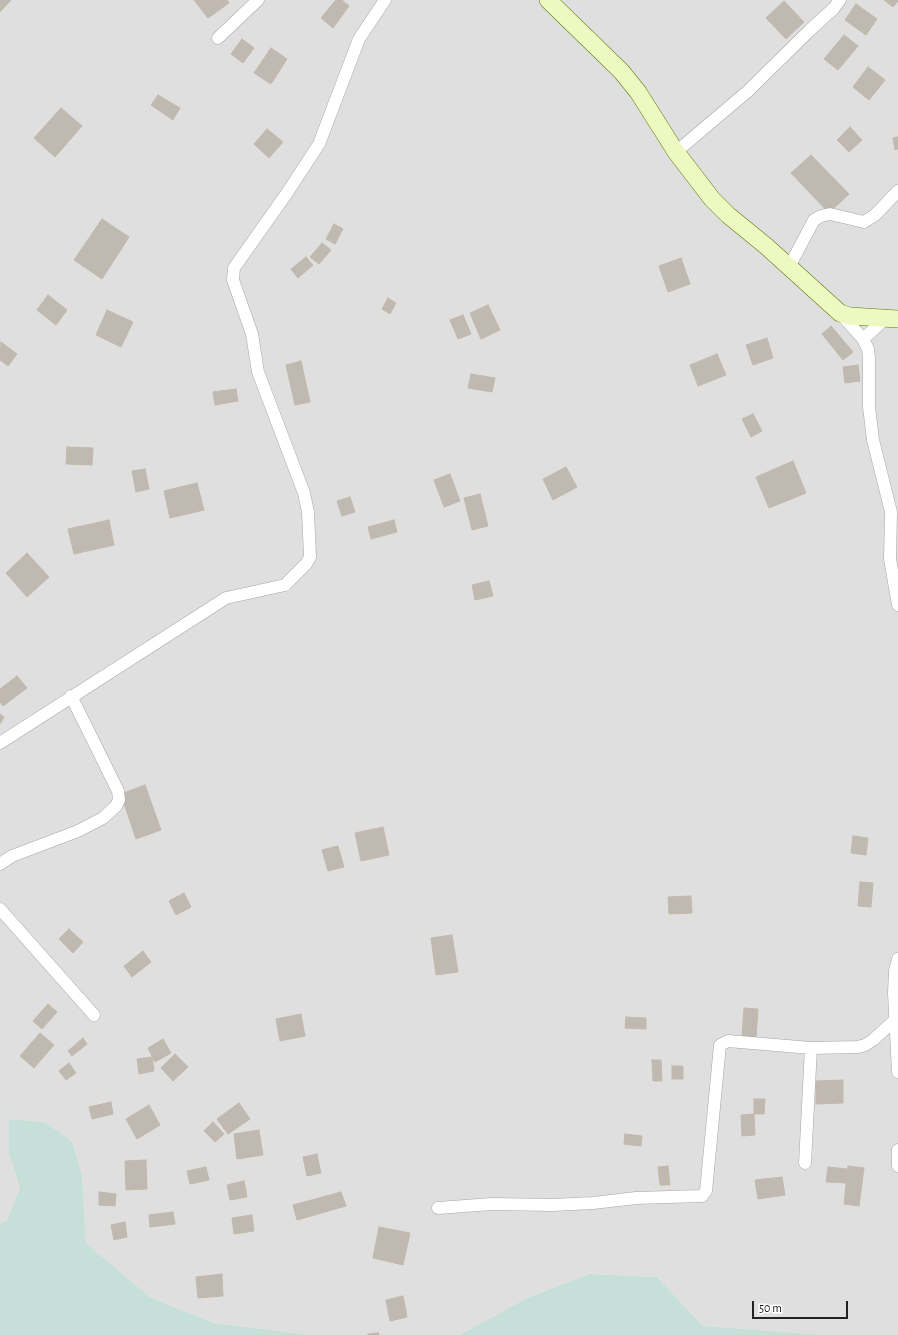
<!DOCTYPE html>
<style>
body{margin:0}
#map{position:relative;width:898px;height:1335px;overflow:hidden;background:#f2f0e9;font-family:"Alegreya Sans",sans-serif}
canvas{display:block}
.scale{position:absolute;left:752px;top:1301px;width:96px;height:18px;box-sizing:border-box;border:2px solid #222;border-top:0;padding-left:5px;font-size:12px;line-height:14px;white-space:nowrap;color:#222;-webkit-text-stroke:3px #fff;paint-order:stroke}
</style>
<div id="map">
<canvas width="898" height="1335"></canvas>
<div class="scale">50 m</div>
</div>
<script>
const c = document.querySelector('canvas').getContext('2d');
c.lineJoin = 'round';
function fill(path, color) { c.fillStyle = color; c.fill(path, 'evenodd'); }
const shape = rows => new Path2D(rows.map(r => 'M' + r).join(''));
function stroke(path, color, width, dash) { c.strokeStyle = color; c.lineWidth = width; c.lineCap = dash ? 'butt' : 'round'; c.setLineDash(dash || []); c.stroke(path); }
const residential = shape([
 [0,0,898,0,898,1335,826,1335,703,1326,657,1277,589,1274,527,1298,460,1335,309,1335,214,1323,151,1298,86,1243,82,1174,72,1141,44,1122,9,1119,9,1154,20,1188,7,1220,0,1224]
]);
const wetland = shape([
 [9,1119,44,1122,72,1141,82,1174,86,1243,151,1298,214,1323,309,1335,0,1335,0,1224,7,1220,20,1188,9,1154],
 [589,1274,657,1277,703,1326,826,1335,460,1335,527,1298]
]);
const building = shape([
 [0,0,11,0,0,12,0,0],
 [194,0,227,0,229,3,208,18,194,0],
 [336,0,342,0,349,6,333,28,321,18,336,0],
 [884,0,898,0,898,1,893,7,884,0],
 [784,1,804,22,786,39,766,18,784,1],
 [856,4,877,19,866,35,845,20,856,4],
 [844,35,858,46,838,70,824,59,844,35],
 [242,39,254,48,243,63,231,54,242,39],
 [271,48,287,59,271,84,254,73,271,48],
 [868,67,885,80,869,100,853,87,868,67],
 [158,95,180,108,173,120,151,105,158,95],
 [61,108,82,126,55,157,34,138,61,108],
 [850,127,862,140,849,152,837,140,850,127],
 [267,129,283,142,269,158,254,144,267,129],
 [898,137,898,149,895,150,893,138,898,137],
 [811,155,849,194,829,213,791,173,811,155],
 [102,219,129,237,102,279,74,260,102,219],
 [334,224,343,229,335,244,326,239,334,224],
 [322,243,331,250,319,264,310,257,322,243],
 [306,257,313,265,298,278,291,269,306,257],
 [681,258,690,284,668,292,659,266,681,258],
 [48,295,67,310,56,325,37,310,48,295],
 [388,298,396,303,390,314,382,309,388,298],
 [488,305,500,330,481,339,470,313,488,305],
 [107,310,133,322,121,347,96,335,107,310],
 [463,315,471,334,458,339,450,320,463,315],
 [831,326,853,352,843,360,822,334,831,326],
 [767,338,773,358,753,365,746,345,767,338],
 [1,342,17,354,8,366,0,360,1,342],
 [717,354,726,375,698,386,690,365,717,354],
 [301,361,310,402,295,405,286,365,301,361],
 [858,365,860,381,845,383,843,367,858,365],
 [471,374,495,378,492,392,468,388,471,374],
 [236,389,238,401,215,405,213,392,236,389],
 [753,414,762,431,751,437,742,419,753,414],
 [67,447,93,448,92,465,66,464,67,447],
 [793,461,806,493,769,508,756,477,793,461],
 [566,467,577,487,553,500,543,479,566,467],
 [145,469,149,489,136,492,132,471,145,469],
 [450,474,460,501,444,507,434,480,450,474],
 [197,483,204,510,170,518,164,491,197,483],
 [480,494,488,526,472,530,464,498,480,494],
 [350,497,355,512,342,516,337,501,350,497],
 [109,520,114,545,74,554,68,529,109,520],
 [394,520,397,532,371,539,368,527,394,520],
 [27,553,49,577,27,597,6,573,27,553],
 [489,581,493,596,475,600,472,585,489,581],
 [17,676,27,688,3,706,0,702,0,689,17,676],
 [0,714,4,717,0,724,0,714],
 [145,785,161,830,136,839,121,794,145,785],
 [383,827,389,855,361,861,355,833,383,827],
 [853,836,868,838,866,855,851,853,853,836],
 [338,846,344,867,328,871,322,850,338,846],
 [860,882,873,883,871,907,858,906,860,882],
 [184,893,191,907,176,915,169,901,184,893],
 [691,896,692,913,669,914,668,897,691,896],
 [69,929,83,942,73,953,59,939,69,929],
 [452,935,458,972,436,975,431,938,452,935],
 [143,951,151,962,132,977,124,966,143,951],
 [48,1004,57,1012,42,1029,33,1021,48,1004],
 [744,1008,758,1009,756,1038,742,1037,744,1008],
 [301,1014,305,1036,280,1041,276,1019,301,1014],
 [626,1017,646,1018,646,1029,625,1028,626,1017],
 [40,1033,54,1045,34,1068,20,1056,40,1033],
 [83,1038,87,1044,72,1056,68,1051,83,1038],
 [163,1039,171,1053,155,1062,148,1048,163,1039],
 [175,1054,188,1067,173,1081,161,1068,175,1054],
 [152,1057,154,1071,139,1074,137,1059,152,1057],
 [652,1060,661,1060,662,1081,653,1081,652,1060],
 [69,1063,76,1073,66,1080,59,1071,69,1063],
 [672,1066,683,1066,683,1079,672,1079,672,1066],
 [843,1080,843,1103,816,1104,816,1081,843,1080],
 [754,1099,765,1099,764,1114,754,1114,754,1099],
 [111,1102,113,1114,92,1119,89,1107,111,1102],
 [239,1103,250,1119,228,1134,217,1119,239,1103],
 [149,1105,160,1125,137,1139,126,1119,149,1105],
 [754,1114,755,1135,742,1136,741,1115,754,1114],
 [213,1122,224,1134,215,1142,204,1131,213,1122],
 [259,1130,263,1155,237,1159,234,1134,259,1130],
 [625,1134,642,1136,641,1146,624,1144,625,1134],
 [317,1154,321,1173,307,1176,303,1157,317,1154],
 [146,1160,147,1189,126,1190,125,1161,146,1160],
 [668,1166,670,1185,660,1185,658,1167,668,1166],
 [848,1166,864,1168,859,1206,844,1204,848,1166],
 [206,1167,209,1180,190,1184,187,1171,206,1167],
 [828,1167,847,1169,846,1183,826,1182,828,1167],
 [782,1177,785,1195,758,1199,755,1180,782,1177],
 [244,1181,247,1197,230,1200,227,1185,244,1181],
 [99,1192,116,1194,115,1206,99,1205,99,1192],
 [341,1192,346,1206,297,1220,293,1205,341,1192],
 [173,1212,175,1224,150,1227,149,1215,173,1212],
 [252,1215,254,1231,234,1234,232,1218,252,1215],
 [125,1222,127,1237,114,1240,111,1225,125,1222],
 [379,1227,410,1233,403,1265,373,1258,379,1227],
 [222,1274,223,1296,198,1298,196,1277,222,1274],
 [403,1296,407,1317,390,1321,386,1300,403,1296],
 [378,1333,379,1335,368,1335,368,1334,378,1333]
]);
const street = shape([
 [218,38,258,0],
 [676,152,748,91,810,30,834,8,840,0],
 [789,267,814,220,821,216,830,214,864,222,875,215,898,191],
 [840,313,863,339,868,349,869,358,869,407,873,440,891,512,890,559,898,605],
 [863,339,885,319],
 [0,743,226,598,285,585,306,564,310,557,308,512,304,493,258,372,252,334,233,280,234,268,287,193,319,144,359,39,385,0],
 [0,864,12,856,78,831,103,818,116,806,119,800,118,791,71,696],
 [0,909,94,1015],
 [898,959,895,971,894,993,898,1072],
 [898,1150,898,1166],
 [805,1163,811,1048],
 [438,1208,492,1204,553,1205,593,1203,636,1198,702,1196,706,1191,720,1045,728,1041,811,1048,858,1047,865,1045,873,1040,896,1019]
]);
const secondary = shape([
 [548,0,621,71,638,92,676,152,712,199,728,215,766,246,840,313,850,316,898,319]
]);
fill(residential, '#e0dfdf');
fill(wetland, '#c6dfd8');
fill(building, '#bfb9b2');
stroke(building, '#c3b9ab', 1);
stroke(street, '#a6a6a6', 13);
stroke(secondary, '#5c7a08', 18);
stroke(street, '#fff', 12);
stroke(secondary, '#edf9c0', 17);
</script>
